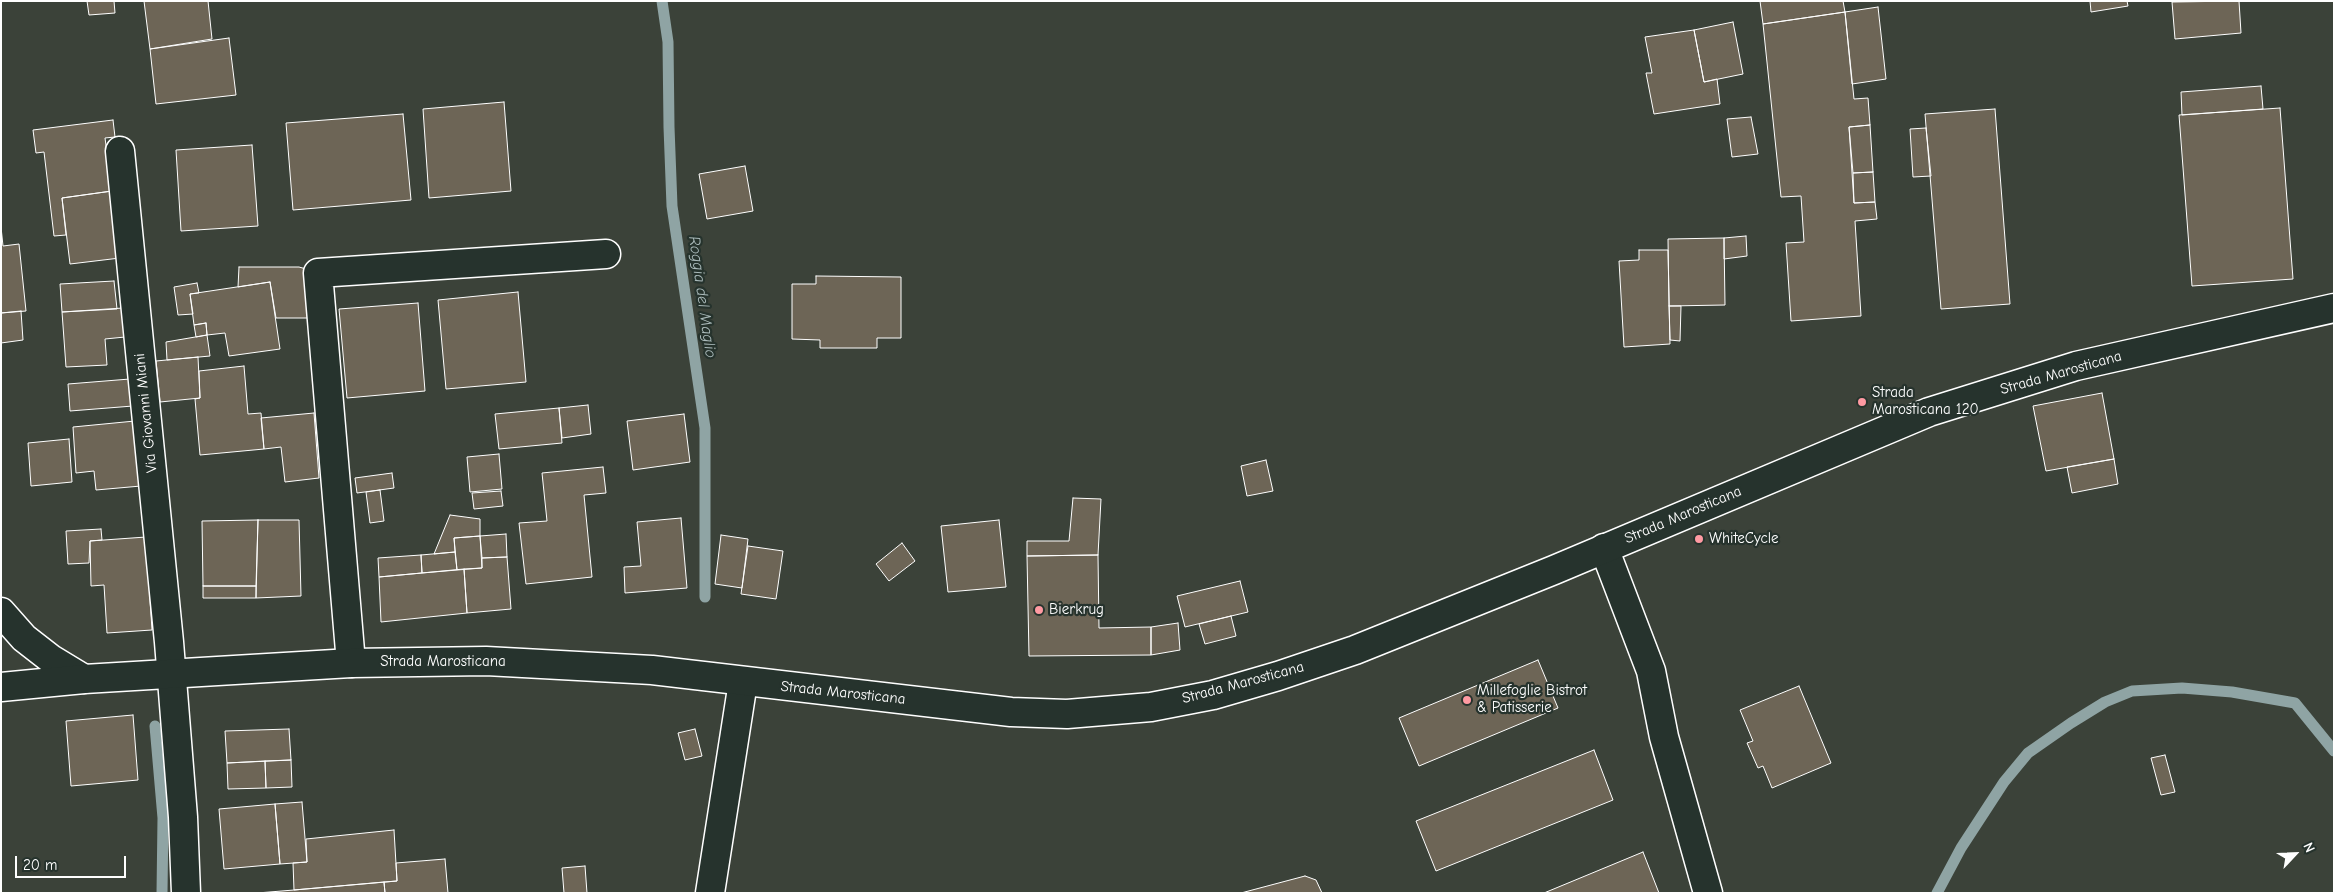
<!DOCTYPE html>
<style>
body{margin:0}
#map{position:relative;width:2335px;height:894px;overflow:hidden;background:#3b4239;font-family:"Comic Neue",sans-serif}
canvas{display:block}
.frame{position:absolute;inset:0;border:2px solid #fff;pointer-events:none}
.north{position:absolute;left:2270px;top:829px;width:50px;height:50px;-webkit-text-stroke:4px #26332d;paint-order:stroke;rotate:65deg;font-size:14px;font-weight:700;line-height:20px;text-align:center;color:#fff}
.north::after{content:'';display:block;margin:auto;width:18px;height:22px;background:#fff;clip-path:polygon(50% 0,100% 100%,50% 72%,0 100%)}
.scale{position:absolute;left:15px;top:856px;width:111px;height:22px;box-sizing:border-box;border:2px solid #fff;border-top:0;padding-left:6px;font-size:15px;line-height:18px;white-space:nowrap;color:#fff;-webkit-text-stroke:4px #26332d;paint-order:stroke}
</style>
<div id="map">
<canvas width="2335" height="894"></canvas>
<div class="frame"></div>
<div class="north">N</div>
<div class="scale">20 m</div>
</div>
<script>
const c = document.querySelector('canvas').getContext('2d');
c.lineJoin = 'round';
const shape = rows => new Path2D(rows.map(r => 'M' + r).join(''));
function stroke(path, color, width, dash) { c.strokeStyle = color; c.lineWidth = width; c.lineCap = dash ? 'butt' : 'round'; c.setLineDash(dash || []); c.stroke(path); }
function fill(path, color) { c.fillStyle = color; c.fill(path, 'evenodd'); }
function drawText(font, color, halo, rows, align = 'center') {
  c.font = font + ' "Comic Neue",sans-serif'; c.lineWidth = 4.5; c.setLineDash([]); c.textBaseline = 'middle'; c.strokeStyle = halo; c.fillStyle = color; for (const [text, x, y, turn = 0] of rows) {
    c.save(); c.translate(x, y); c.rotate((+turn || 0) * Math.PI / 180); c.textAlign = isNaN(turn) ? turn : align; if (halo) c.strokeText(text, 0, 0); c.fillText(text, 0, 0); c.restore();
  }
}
const stream = shape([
 [662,1,668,42,669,127,672,206,705,428,705,597],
 [155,726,163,818,162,893],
 [1937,893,1961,848,2004,782,2028,753,2071,723,2105,702,2132,691,2182,688,2232,692,2295,703,2334,751]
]);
const building = shape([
 [87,1,114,1,115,13,89,15,87,1],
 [144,1,208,1,212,39,150,49,144,1],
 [1760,1,1843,1,1845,12,1763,24,1760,1],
 [2090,1,2127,1,2128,6,2091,12,2090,1],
 [2239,1,2241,33,2175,39,2172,2,2239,1],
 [1878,7,1886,79,1852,84,1845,12,1878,7],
 [1845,12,1854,99,1868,98,1870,125,1849,127,1854,203,1875,202,1877,219,1855,221,1861,316,1791,321,1786,243,1804,242,1801,196,1781,197,1763,24,1845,12],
 [1733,22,1743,74,1704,82,1694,30,1733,22],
 [1694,30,1704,82,1717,79,1720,104,1654,114,1646,73,1652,73,1645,37,1694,30],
 [229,38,236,95,156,104,150,49,229,38],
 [2261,86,2263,109,2182,115,2181,92,2261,86],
 [504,102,511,191,429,198,423,109,504,102],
 [2280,108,2293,279,2192,286,2179,115,2280,108],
 [1995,109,2010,304,1941,309,1925,114,1995,109],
 [403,114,411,200,293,210,286,123,403,114],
 [1751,117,1758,154,1732,157,1727,119,1751,117],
 [113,120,115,137,105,138,112,191,62,198,66,235,54,236,44,152,36,153,33,130,113,120],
 [1870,125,1873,172,1853,173,1849,127,1870,125],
 [1926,128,1931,176,1913,177,1910,129,1926,128],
 [252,145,258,226,181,231,176,150,252,145],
 [745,166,753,211,707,219,699,174,745,166],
 [1873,172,1875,202,1854,203,1853,173,1873,172],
 [112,191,120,258,70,264,62,198,112,191],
 [1,227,3,246,19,244,26,311,1,313,1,227],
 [1746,236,1747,256,1724,259,1724,238,1746,236],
 [1724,238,1725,305,1669,306,1668,239,1724,238],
 [1639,250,1668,250,1670,344,1624,347,1619,261,1639,260,1639,250],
 [239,267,299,267,306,269,308,318,276,318,270,282,238,287,239,267],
 [816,276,901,277,901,338,877,338,877,348,820,348,820,340,792,339,792,284,816,284,816,276],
 [114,281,117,309,62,312,60,284,114,281],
 [270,282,280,349,229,356,225,333,207,335,206,323,194,325,190,294,270,282],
 [197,283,199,293,190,294,193,314,178,315,174,287,197,283],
 [518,292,526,382,446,389,438,300,518,292],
 [418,303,425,391,347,398,339,309,418,303],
 [1669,306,1681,306,1680,341,1670,340,1669,306],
 [123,308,125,337,105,339,107,365,66,367,62,312,123,308],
 [21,311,23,340,1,343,1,313,21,311],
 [206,323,207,335,196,337,194,325,206,323],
 [207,335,210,356,167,360,166,342,207,335],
 [198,357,200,398,160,402,156,361,198,357],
 [244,366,248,414,261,413,264,449,200,455,195,399,200,398,199,371,244,366],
 [130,379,133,406,70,411,68,384,130,379],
 [2102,393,2114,459,2046,471,2033,406,2102,393],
 [588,405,591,434,562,438,559,408,588,405],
 [559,408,562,443,499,449,495,414,559,408],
 [314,413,319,478,285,482,281,447,264,449,261,418,314,413],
 [684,414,690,462,633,470,627,421,684,414],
 [135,421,141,486,96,490,94,471,76,473,73,427,135,421],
 [69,439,72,482,31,486,28,443,69,439],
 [499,454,502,489,470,492,467,457,499,454],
 [2114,459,2118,484,2072,493,2067,467,2114,459],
 [1266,460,1273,491,1247,496,1241,466,1266,460],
 [603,467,606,493,584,495,592,577,526,584,519,523,547,521,542,473,603,467],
 [392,473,394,488,357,493,355,478,392,473],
 [380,490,384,521,370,523,366,492,380,490],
 [501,491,503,506,474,509,472,493,501,491],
 [1073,498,1101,499,1098,555,1027,556,1027,541,1069,541,1073,498],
 [450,515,480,519,480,536,454,538,455,552,434,554,450,515],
 [681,518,687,588,625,593,624,567,641,566,637,522,681,518],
 [258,520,256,586,203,586,202,521,258,520],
 [258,520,299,520,301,596,256,598,258,520],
 [999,520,1006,587,948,592,941,526,999,520],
 [101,529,102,540,90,541,89,563,68,564,66,531,101,529],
 [506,534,507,557,482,558,480,536,506,534],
 [721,535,748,539,742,588,715,584,721,535],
 [480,536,482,568,457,570,454,538,480,536],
 [146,537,152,630,107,633,104,585,91,586,90,541,146,537],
 [902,543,915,561,889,581,876,564,902,543],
 [748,546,783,551,776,599,741,594,748,546],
 [455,552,457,570,422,573,421,555,455,552],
 [421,555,422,573,379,577,378,558,421,555],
 [1098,555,1099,628,1151,627,1151,655,1029,656,1027,556,1098,555],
 [507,557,511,609,467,613,464,569,482,568,482,558,507,557],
 [464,569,467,613,381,622,379,577,464,569],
 [1240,581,1248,612,1185,627,1177,596,1240,581],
 [203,586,256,586,256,598,203,598,203,586],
 [1231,616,1236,636,1205,644,1199,624,1231,616],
 [1178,623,1180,650,1151,655,1151,627,1178,623],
 [1538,660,1558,708,1419,766,1399,718,1538,660],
 [1799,686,1831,763,1772,788,1763,766,1758,768,1747,743,1753,741,1740,710,1799,686],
 [133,715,138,780,71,786,66,721,133,715],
 [289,729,291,760,227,763,225,731,289,729],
 [695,729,702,756,685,760,678,733,695,729],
 [1594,750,1613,800,1436,871,1416,821,1594,750],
 [2165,755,2175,792,2161,795,2151,758,2165,755],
 [291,760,292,787,266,788,265,761,291,760],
 [265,761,266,788,228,789,227,763,265,761],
 [302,802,307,862,280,864,275,804,302,802],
 [275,804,280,864,224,869,219,809,275,804],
 [394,830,397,881,294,890,293,863,307,862,306,839,394,830],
 [1643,852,1659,893,1544,893,1643,852],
 [445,859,448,893,385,893,384,882,397,881,396,863,445,859],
 [585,866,587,893,564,893,562,868,585,866],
 [1305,876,1316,880,1322,893,1241,893,1305,876],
 [384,882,385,893,257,893,294,890,384,882]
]);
const street = shape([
 [120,151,169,642,183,817,186,893],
 [1604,548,1651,671,1664,737,1708,893],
 [351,663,318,273,606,254],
 [710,893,743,682]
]);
const secondary = shape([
 [1,612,24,638,51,659,84,679]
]);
const primary = shape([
 [1,687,84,679,351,663,486,661,652,670,1011,712,1067,714,1151,707,1213,695,1278,676,1355,650,1554,570,1929,412,2076,366,2334,308]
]);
const markers = [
 [1862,402,5,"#ff9aa2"],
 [1699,539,5,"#ff9aa2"],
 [1039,610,5,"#ff9aa2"],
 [1467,700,5,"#ff9aa2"]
];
const streetNames = [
 ["Strada Marosticana",2061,373,-16],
 ["Via Giovanni Miani",146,413,-96],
 ["Strada Marosticana",1683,515,-23],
 ["Strada Marosticana",443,662],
 ["Strada Marosticana",1243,683,-15],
 ["Strada Marosticana",843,693,6]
];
const poiNames = [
 ["Strada",1872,393],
 ["Marosticana 120",1872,410],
 ["WhiteCycle",1709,539],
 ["Bierkrug",1049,610],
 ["Millefoglie Bistrot",1477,691],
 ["& Patisserie",1477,708]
];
const waterNames = [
 ["Roggia del Maglio",702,297,82]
];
stroke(stream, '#8fa4a4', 11);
fill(building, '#6d6556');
stroke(building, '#fff', 1);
stroke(street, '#fff', 31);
stroke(secondary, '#fff', 31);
stroke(primary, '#fff', 31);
stroke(street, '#26332d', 28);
stroke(secondary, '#26332d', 28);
stroke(primary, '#26332d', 28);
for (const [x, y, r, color] of markers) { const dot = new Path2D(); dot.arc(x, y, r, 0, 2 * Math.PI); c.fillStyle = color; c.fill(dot); stroke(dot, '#26332d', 2); }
drawText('15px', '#fff', '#26332d', streetNames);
drawText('15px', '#fff', '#26332d', poiNames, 'left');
drawText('italic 16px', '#abbbbb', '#26332d', waterNames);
</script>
